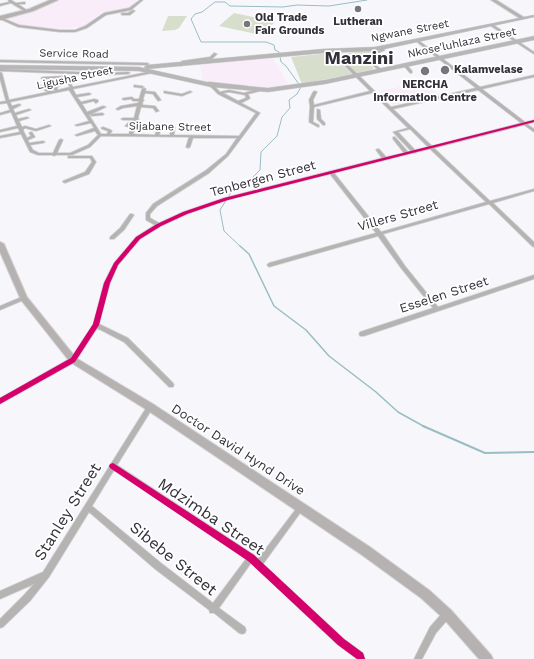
<!DOCTYPE html>
<style>
body{margin:0}
canvas{display:block;background:#f7f7fb}
</style>
<canvas width="534" height="659"></canvas>
<script>
const c = document.querySelector('canvas').getContext('2d');
c.lineJoin = 'round';
function fill(path, color) { c.fillStyle = color; c.fill(path, 'evenodd'); }
const shape = rows => new Path2D(rows.map(r => 'M' + r).join(''));
function stroke(path, color, width, dash) { c.strokeStyle = color; c.lineWidth = width; c.lineCap = dash ? 'butt' : 'round'; c.setLineDash(dash || []); c.stroke(path); }
function drawText(font, color, halo, rows, align = 'center') {
  c.font = font + ' "Work Sans",sans-serif'; c.lineWidth = 3.5; c.setLineDash([]); c.textBaseline = 'middle'; c.strokeStyle = halo; c.fillStyle = color; for (const [text, x, y, turn = 0] of rows) {
    c.save(); c.translate(x, y); c.rotate((+turn || 0) * Math.PI / 180); c.textAlign = isNaN(turn) ? turn : align; if (halo) c.strokeText(text, 0, 0); c.fillText(text, 0, 0); c.restore();
  }
}
const commercial = shape([
 [60,0,138,0,128,8,100,14,84,26,72,28,62,29,19,25,7,18,48,6],
 [272,57,288,84,285,87,242,87,203,82,200,65],
 [424,82,439,95,393,105,379,91]
]);
const green = shape([
 [234,13,272,21,275,22,261,35,219,26],
 [168,16,187,16,179,28,175,30,162,31],
 [377,50,379,51,372,53,368,61,374,69,357,73,338,54],
 [330,53,352,74,302,84,291,57]
]);
const streamFar2 = shape([
 [241,247,224,231,220,210,232,191,251,179,260,170,261,152,277,136,282,117,290,108,289,100,297,94,301,87,286,66,281,62,279,52,275,50,274,45,266,42,201,42,191,19,195,14,202,12,215,2,225,2,230,6,283,7,297,5,329,6,367,0]
]);
const streamFar1 = shape([
 [240,246,249,254,274,306,306,330,329,356,376,392,398,412,425,427]
]);
const stream = shape([
 [423,426,485,453,534,452]
]);
const street = shape([
 [8,0,11,0,16,3,25,2,25,4,18,4,28,11,26,12,11,3,0,6,0,4,9,2,8,0],
 [140,0,143,0,131,10,106,15,87,28,75,32,60,32,18,27,0,19,0,17,19,25,60,30,75,30,85,26,104,13,129,8,140,0],
 [133,10,135,11,130,15,122,15,121,14,122,13,128,13,133,10],
 [492,24,534,52,534,54,491,26,490,25,492,24],
 [418,40,480,87,534,75,534,77,482,89,525,122,534,120,534,122,527,124,534,129,534,132,524,125,434,148,490,201,534,189,534,191,493,203,534,242,534,247,532,246,489,204,383,234,405,266,438,307,534,275,534,279,364,336,360,336,359,334,360,332,433,308,401,268,378,236,269,267,267,265,269,263,376,233,330,174,227,200,187,214,161,226,140,239,118,265,110,283,99,324,128,338,173,383,174,385,173,387,169,387,124,342,97,328,75,362,0,404,0,398,71,358,93,325,104,283,114,263,136,237,155,225,146,220,146,213,153,204,205,171,226,154,237,138,193,138,190,147,188,148,186,147,189,137,101,136,90,147,72,155,56,155,54,156,52,155,38,155,30,152,21,134,0,138,0,136,20,132,18,128,0,132,0,130,17,126,11,112,0,115,0,113,10,110,7,103,0,104,0,102,6,101,0,79,0,72,2,73,9,100,48,92,39,87,38,86,40,85,52,91,55,91,53,88,58,84,52,84,51,83,53,82,58,81,62,84,57,88,58,90,70,87,64,78,42,79,41,78,43,77,66,76,73,87,153,71,153,73,152,73,73,89,76,95,89,93,91,94,89,95,77,97,81,102,94,99,98,100,98,102,96,103,95,103,94,101,82,104,87,112,103,106,106,107,89,115,101,134,107,134,108,131,102,129,101,128,103,127,111,130,112,131,110,134,129,134,132,123,128,127,125,126,130,121,133,120,123,120,121,119,123,118,134,118,137,106,123,108,118,110,116,109,121,106,138,103,139,101,133,101,131,99,124,100,122,99,124,98,132,97,134,99,139,99,142,89,144,88,146,89,145,91,155,92,161,100,158,101,153,94,145,93,143,99,144,100,142,103,143,104,142,105,155,106,159,111,156,112,153,108,141,107,138,118,139,119,137,120,135,127,147,126,149,127,147,128,135,129,133,134,155,135,158,127,160,126,162,127,159,135,170,135,171,127,173,126,175,127,174,135,239,136,256,113,218,94,210,86,210,84,207,83,209,82,246,86,248,87,246,88,212,84,220,92,229,90,244,93,260,89,260,91,248,94,250,98,249,99,241,103,260,113,228,156,209,173,157,206,150,214,150,218,159,223,183,212,224,198,382,158,376,150,377,149,379,149,386,157,404,153,393,139,393,137,395,137,408,152,411,151,393,132,408,128,372,93,314,107,313,122,319,125,319,127,318,127,309,122,310,106,309,100,313,92,315,91,317,92,313,100,314,105,370,91,334,55,333,51,335,50,337,51,337,54,391,107,476,88,417,42,416,41,418,40],
 [69,90,89,121,75,125,77,126,91,123,94,128,75,135,77,136,95,131,98,135,88,145,70,153,57,153,63,140,61,139,59,140,53,153,39,153,33,150,30,145,43,143,45,142,43,141,29,143,28,140,35,137,32,132,31,132,29,133,31,136,27,138,23,130,25,128,36,131,51,126,49,125,36,129,25,126,22,127,19,121,29,118,27,117,18,119,16,115,31,110,29,109,15,113,13,109,21,105,19,104,12,106,10,102,69,90],
 [478,90,521,123,432,146,393,109,478,90],
 [229,92,245,95,246,98,238,101,223,93,229,92],
 [410,129,428,147,415,150,398,132,410,129],
 [430,149,486,202,381,232,334,173,413,153,416,153,417,152,430,149],
 [379,47,381,47,385,50,376,54,372,62,381,69,382,70,380,71,368,62,374,52,381,50,378,48,379,47],
 [214,53,217,54,212,59,184,63,181,66,179,65,182,61,210,57,214,53],
 [0,60,147,63,149,64,147,65,0,62,0,60],
 [404,64,406,64,412,71,412,73,410,73,404,66,404,64],
 [0,69,104,73,128,72,130,73,128,74,104,75,0,71,0,69],
 [134,85,142,86,144,87,142,88,135,87,134,87,134,85],
 [164,91,182,94,190,91,192,92,182,96,164,93,164,91],
 [317,109,320,110,321,119,325,123,325,125,323,125,317,119,317,109],
 [102,113,104,114,103,115,92,116,90,115,92,114,102,113],
 [68,156,92,156,96,162,89,174,65,183,63,182,63,181,85,172,92,162,90,158,68,158,68,156],
 [130,214,132,214,134,215,124,230,114,239,110,239,110,237,120,228,130,214],
 [24,296,26,297,27,298,26,299,0,310,0,306,24,296],
 [150,404,152,405,153,407,152,409,117,465,254,555,258,559,299,505,301,504,303,505,304,507,303,509,263,564,344,639,363,653,365,659,357,659,338,645,251,563,219,608,245,627,246,630,245,633,242,634,239,633,214,613,210,613,209,610,155,569,89,512,49,577,30,601,3,627,0,628,0,619,24,595,34,584,0,599,0,591,43,572,148,405,150,404],
 [114,470,246,559,213,603,161,563,92,506,114,470],
 [447,610,450,611,451,614,450,617,436,633,422,659,414,659,430,627,444,611,447,610]
]);
const secondary = shape([
 [491,0,496,0,525,18,521,19,491,0],
 [0,242,4,244,27,297,76,358,153,404,370,547,429,590,451,610,491,655,493,659,479,659,443,618,421,598,362,555,147,410,70,362,21,300,0,252,0,242]
]);
const primary = shape([
 [534,15,534,17,375,51,323,53,147,69,144,67,147,65,323,49,375,47,534,15],
 [534,36,534,40,325,84,268,92,211,87,139,71,0,69,0,65,139,67,211,83,268,88,325,80,534,36]
]);
const highway = shape([
 [50,0,58,0,33,11,0,20,0,16,29,9,50,0]
]);
const cycleway = shape([
 [534,120,534,122,228,200,187,214,161,226,140,239,118,265,110,283,99,325,75,362,0,404,0,398,71,358,93,324,104,283,114,263,136,237,157,224,183,212,224,198,534,120],
 [113,463,254,555,344,639,363,653,365,659,357,659,338,645,248,561,110,468,109,466,110,464,113,463]
]);
const markers = [
 [358,9,4,"#77767c"],
 [247,24,4,"#77767c"],
 [445,70,5,"#77767c"],
 [425,71,5,"#77767c"]
];
const farPoinames = [
 ["Old Trade",255,18],
 ["Fair Grounds",255,31],
 ["Lutheran",358,22,"center"],
 ["Kalamvelase",454,70],
 ["NERCHA",425,85,"center"],
 ["Information Centre",425,98,"center"]
];
const farStreetnames = [
 ["Ngwane Street",410,31,-11],
 ["Nkose'luhlaza Street",462,43,-12],
 ["Service Road",74,54,1],
 ["Ligusha Street",75,78,-12],
 ["Sijabane Street",170,127,1]
];
const streetNames = [
 ["Tenbergen Street",263,179,-15],
 ["Villers Street",398,216,-16],
 ["Esselen Street",444,295,-18],
 ["Doctor David Hynd Drive",238,450,33]
];
const nearStreetnames = [
 ["Stanley Street",68,512,-58],
 ["Mdzimba Street",211,517,34],
 ["Sibebe Street",173,559,39]
];
const farTownnames = [
 ["Manzini",359,59]
];
fill(commercial, '#f8edf8');
fill(green, '#d7decb');
stroke(streamFar2, '#98bec3', 1);
stroke(streamFar1, '#98bec3', 1.5);
stroke(stream, '#98bec3', 2);
stroke(street, '#d4d4d7', 1.5);
stroke(secondary, '#d4d4d7', 2);
stroke(primary, '#d4d4d7', 1);
stroke(highway, '#d4d4d7', 2);
fill(street, '#b6b3b3');
fill(secondary, '#b6b2b2');
fill(primary, '#b8b6b6');
fill(highway, '#b4b1b0');
fill(cycleway, '#d6006c');
for (const [x, y, r, color] of markers) { const dot = new Path2D(); dot.arc(x, y, r, 0, 2 * Math.PI); c.fillStyle = color; c.fill(dot); stroke(dot, '#fff', 1.5); }
drawText('bold 11px', '#323038', '#fff', farPoinames, 'left');
drawText('11px', '#323038', '#fff', farStreetnames);
drawText('13px', '#323038', '#fff', streetNames);
drawText('16px', '#323038', '#fff', nearStreetnames);
drawText('bold 18px', '#323038', '#fff', farTownnames);
</script>
